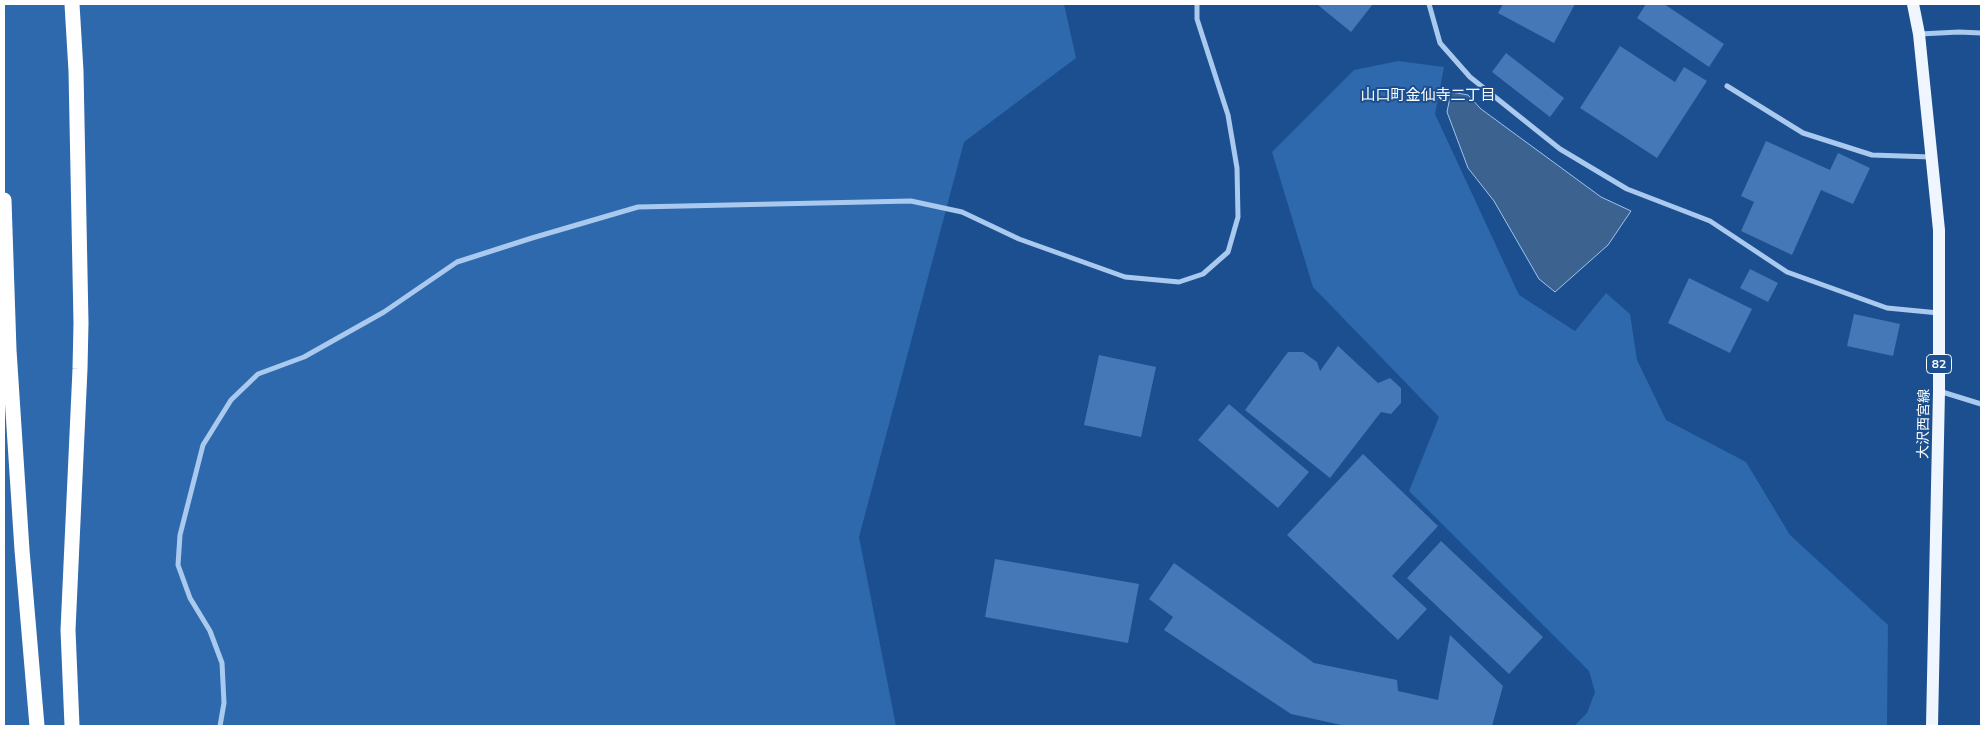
<!DOCTYPE html>
<meta charset="utf-8">
<style>
body{margin:0}
#map{position:relative;width:1985px;height:730px;overflow:hidden;background:#1b4f8f;font-family:Mulish,sans-serif}
canvas{display:block}
.frame{position:absolute;inset:0;border:5px solid #fff;pointer-events:none}
</style>
<div id="map">
<canvas width="1985" height="730"></canvas>
<div class="frame"></div>
</div>
<script>
const c = document.querySelector('canvas').getContext('2d');
c.lineJoin = 'round';
function fill(path, color) { c.fillStyle = color; c.fill(path, 'evenodd'); }
const shape = rows => new Path2D(rows.map(r => 'M' + r).join(''));
function stroke(path, color, width, dash) { c.strokeStyle = color; c.lineWidth = width; c.lineCap = dash ? 'butt' : 'round'; c.setLineDash(dash || []); c.stroke(path); }
function drawText(font, color, halo, rows, align = 'center') {
  c.font = font + ' Mulish,"Noto Sans JP",sans-serif'; c.lineWidth = 4; c.setLineDash([]); c.textBaseline = 'middle'; c.strokeStyle = halo; c.fillStyle = color; for (const [text, x, y, turn = 0] of rows) {
    c.save(); c.translate(x, y); c.rotate((+turn || 0) * Math.PI / 180); c.textAlign = isNaN(turn) ? turn : align; if (halo) c.strokeText(text, 0, 0); c.fillText(text, 0, 0); c.restore();
  }
}
const green = shape([
 [4,4,1064,4,1076,58,964,142,859,537,896,726,4,726],
 [1398,61,1444,67,1435,114,1519,295,1575,331,1606,293,1630,314,1637,360,1666,420,1746,462,1790,535,1888,625,1887,726,1574,726,1587,713,1595,692,1589,671,1409,491,1439,417,1313,287,1272,152,1354,70]
]);
const water = shape([
 [1451,92,1468,95,1481,109,1601,197,1631,211,1608,245,1555,292,1539,279,1494,201,1468,168,1447,112,1451,92]
]);
const building = shape([
 [1320,4,1373,4,1351,32,1318,5],
 [1503,4,1575,4,1554,43,1498,13],
 [1646,4,1664,4,1724,44,1709,67,1637,18],
 [1620,46,1675,82,1684,67,1707,81,1657,158,1580,108],
 [1506,53,1564,98,1550,117,1492,72],
 [1766,141,1830,170,1838,153,1870,168,1853,204,1821,190,1792,255,1741,231,1754,202,1741,196],
 [1750,269,1778,283,1768,302,1740,288],
 [1689,278,1752,309,1730,353,1668,323],
 [1854,314,1900,324,1893,356,1847,346],
 [1338,346,1378,383,1390,378,1401,388,1401,403,1391,414,1381,412,1330,478,1245,410,1288,352,1303,352,1317,362,1320,371],
 [1099,355,1156,367,1141,437,1084,425],
 [1229,404,1309,472,1278,508,1198,440],
 [1363,454,1438,526,1392,576,1427,609,1398,640,1287,535],
 [1441,541,1543,637,1509,674,1407,578],
 [995,559,1139,584,1128,643,985,617],
 [1174,563,1314,663,1397,680,1398,691,1438,700,1450,635,1503,686,1492,726,1346,726,1291,714,1164,630,1173,617,1149,599]
]);
const street = shape([
 [1429,4,1440,43,1470,77,1560,149,1627,189,1710,221,1787,272,1887,308,1939,313],
 [1920,34,1959,32,1981,33],
 [1727,86,1803,133,1872,155,1931,157],
 [1939,391,1981,404],
 [220,726,224,703,222,663,210,631,190,598,178,565,180,535,203,445,231,400,258,374,304,357,384,312,457,262,532,238,638,207,911,201,962,212,1019,239,1125,277,1179,282,1203,274,1228,252,1238,217,1237,168,1228,115,1197,19,1197,4]
]);
const primary = shape([
 [1913,4,1919,34,1939,230,1939,391,1932,726]
]);
const highway = shape([
 [72,4,76,71,81,323,80,369,68,630,72,726],
 [4,200,9,350,22,550,37,726]
]);
const shields = [
 [1939,364,25]
];
const shieldNames = [
 ["82",1939,364]
];
const streetNames = [
 ["大沢西宮線",1924,424,-89]
];
const neighbourhoodNames = [
 ["山口町金仙寺二丁目",1428,95]
];
fill(green, '#2e69ad');
fill(water, '#3c6290');
stroke(water, '#9cc4f0', 1);
fill(building, '#4478b7');
stroke(street, '#a9c9ee', 5);
stroke(primary, '#f0f6ff', 12);
stroke(highway, '#fff', 15);
for (const [x, y, w] of shields) { const box = new Path2D(); box.roundRect(x - w / 2, y - 9.5, w, 19, 4); c.fillStyle = '#1b4f8f'; c.fill(box); stroke(box, '#fff', 1); }
drawText('bold 12px', '#fff', null, shieldNames);
drawText('14px', '#fff', '#1b4f8f', streetNames);
drawText('15px', '#fff', '#1b4f8f', neighbourhoodNames);
</script>
